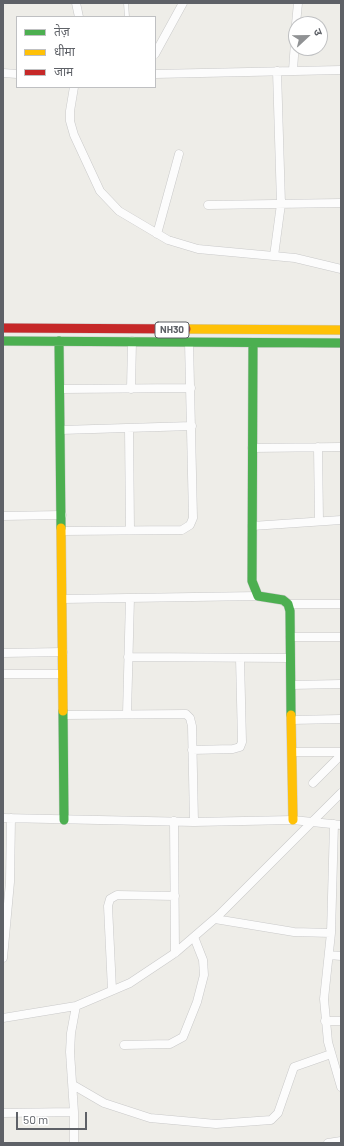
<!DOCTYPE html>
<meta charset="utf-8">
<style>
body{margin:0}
#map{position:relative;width:344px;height:1146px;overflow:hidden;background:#eeede8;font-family:Barlow,"Noto Sans Devanagari",sans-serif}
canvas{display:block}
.frame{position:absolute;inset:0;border:4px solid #5e6167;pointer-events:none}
.legend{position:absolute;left:16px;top:16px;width:140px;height:72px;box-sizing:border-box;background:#fff;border:1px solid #bfc0c2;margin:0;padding:5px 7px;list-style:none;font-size:12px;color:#5e6167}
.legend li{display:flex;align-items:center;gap:8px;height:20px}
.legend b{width:20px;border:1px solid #bfc0c2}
.north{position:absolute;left:288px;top:16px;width:40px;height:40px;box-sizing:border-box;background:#fff;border:1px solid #bfc0c2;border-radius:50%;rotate:68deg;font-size:11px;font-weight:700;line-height:16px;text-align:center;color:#5e6167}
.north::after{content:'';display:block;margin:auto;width:14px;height:18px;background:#909294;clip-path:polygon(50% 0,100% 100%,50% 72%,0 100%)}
.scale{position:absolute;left:16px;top:1112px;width:71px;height:18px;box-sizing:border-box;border:2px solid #5e6167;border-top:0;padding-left:5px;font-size:12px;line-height:14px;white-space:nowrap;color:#5e6167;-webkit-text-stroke:3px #fff;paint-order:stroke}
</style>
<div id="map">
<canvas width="344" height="1146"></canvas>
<div class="frame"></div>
<ul class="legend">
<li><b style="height:5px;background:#4caf50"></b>तेज़</li>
<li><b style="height:5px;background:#ffc107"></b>धीमा</li>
<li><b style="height:5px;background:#c62828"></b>जाम</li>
</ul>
<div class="north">उ</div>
<div class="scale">50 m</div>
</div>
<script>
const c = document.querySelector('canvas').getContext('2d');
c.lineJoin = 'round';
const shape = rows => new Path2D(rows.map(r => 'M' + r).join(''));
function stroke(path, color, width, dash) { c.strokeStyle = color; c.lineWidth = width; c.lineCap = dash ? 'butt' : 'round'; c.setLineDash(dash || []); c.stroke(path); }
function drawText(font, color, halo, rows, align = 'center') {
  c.font = font + ' Barlow,sans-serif'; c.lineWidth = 4; c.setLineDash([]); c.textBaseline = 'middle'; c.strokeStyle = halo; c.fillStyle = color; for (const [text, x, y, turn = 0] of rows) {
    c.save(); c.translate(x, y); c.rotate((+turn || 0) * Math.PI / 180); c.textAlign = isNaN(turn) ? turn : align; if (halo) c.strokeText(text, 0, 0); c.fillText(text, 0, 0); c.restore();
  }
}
const lane = shape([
 [126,3,127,17]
]);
const street = shape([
 [76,3,79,17],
 [296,24,298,3],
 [155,54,183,3],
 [293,70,296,28],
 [3,73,17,74],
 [155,74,341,70],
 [74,87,70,111,70,121,74,135,100,191,119,211,168,240,198,249,295,258,341,269],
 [208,205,341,203],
 [157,234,179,154],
 [274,256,281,204,277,71],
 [61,389,191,388],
 [131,389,132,341],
 [129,428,130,530],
 [61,430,192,426],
 [318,447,319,521],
 [252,448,341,447],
 [3,516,62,515],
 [252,526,341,520],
 [62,531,182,530,190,525,193,518,189,342],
 [63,599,258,596],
 [288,604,341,604],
 [290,637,341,637],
 [3,653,63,652],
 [128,657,290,658],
 [3,674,62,674],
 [291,685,341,684],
 [127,714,130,598],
 [64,715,186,714,190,718,192,726,194,822],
 [291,720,341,719],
 [192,750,233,749,240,747,242,742,240,658],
 [292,752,341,752],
 [313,783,341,755],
 [3,818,194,822,293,820,341,825],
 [174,821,175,953],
 [334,824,331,933,324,999,328,1042,341,1087],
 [215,919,294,932,331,933],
 [329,955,341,956],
 [3,958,10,882,11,818],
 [112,990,108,906,110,899,117,895,175,896],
 [3,1018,76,1006,130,983,175,953,218,916,341,793],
 [325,1021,341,1021],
 [124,1045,170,1044,183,1037,197,1002,204,975,203,960,194,937],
 [73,1085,104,1103,150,1118,216,1124,271,1120,278,1113,294,1067,331,1054],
 [3,1113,74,1112],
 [74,1143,74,1112,70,1052,71,1033,76,1006],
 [328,1143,341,1141]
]);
const fast = shape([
 [3,341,341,343],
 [59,341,61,528],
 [253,343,252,581,258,596,283,600,288,604,290,611,291,715],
 [63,711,64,820]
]);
const slow = shape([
 [186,329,341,330],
 [61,528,63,711],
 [291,715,293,820]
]);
const jam = shape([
 [3,328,186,329]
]);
const shields = [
 [172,330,34]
];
const shieldNames = [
 ["NH30",172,330]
];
stroke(lane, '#c9c9c9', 5);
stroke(street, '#c9c9c9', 9);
stroke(fast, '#cacbca', 10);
stroke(slow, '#cacbca', 10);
stroke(jam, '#cacbca', 10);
stroke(lane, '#fcfcfc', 4);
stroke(street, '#fcfcfc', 8);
stroke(fast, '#4caf50', 9);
stroke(slow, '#ffc107', 9);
stroke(jam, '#c62828', 9);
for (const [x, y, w] of shields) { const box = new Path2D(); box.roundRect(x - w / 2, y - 8, w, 16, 3); c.fillStyle = '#fff'; c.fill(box); stroke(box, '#5e6167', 1); }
drawText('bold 10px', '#5e6167', null, shieldNames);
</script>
